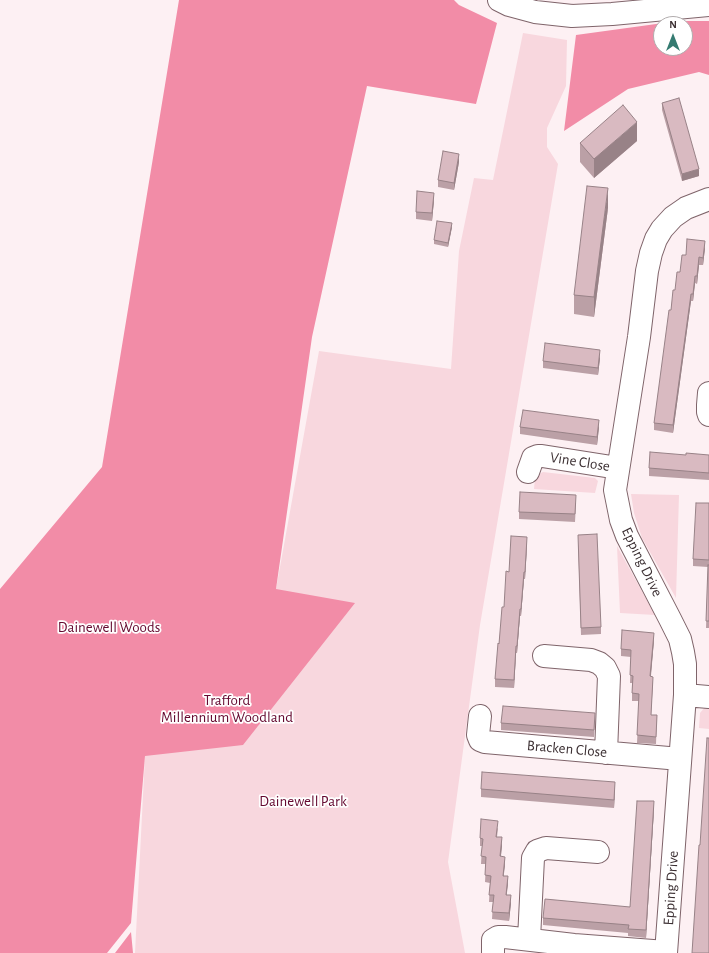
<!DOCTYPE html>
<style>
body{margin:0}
#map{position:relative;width:709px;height:953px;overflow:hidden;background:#fdf0f3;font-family:"Alegreya Sans",sans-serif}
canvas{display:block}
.north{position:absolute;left:653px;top:16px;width:40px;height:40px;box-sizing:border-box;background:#fff;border:1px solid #b1acad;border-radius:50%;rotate:0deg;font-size:11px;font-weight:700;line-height:16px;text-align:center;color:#3c3033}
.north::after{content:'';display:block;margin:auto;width:14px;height:18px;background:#357b71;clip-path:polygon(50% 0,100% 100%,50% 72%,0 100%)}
</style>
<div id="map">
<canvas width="709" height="953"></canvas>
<div class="north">N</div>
</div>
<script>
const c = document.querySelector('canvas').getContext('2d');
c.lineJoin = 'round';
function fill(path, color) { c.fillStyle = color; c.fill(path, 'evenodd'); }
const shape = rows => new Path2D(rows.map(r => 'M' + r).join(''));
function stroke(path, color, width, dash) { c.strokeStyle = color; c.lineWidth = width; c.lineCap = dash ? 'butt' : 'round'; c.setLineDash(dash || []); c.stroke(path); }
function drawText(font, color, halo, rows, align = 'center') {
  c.font = font + ' "Alegreya Sans",sans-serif'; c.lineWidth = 3.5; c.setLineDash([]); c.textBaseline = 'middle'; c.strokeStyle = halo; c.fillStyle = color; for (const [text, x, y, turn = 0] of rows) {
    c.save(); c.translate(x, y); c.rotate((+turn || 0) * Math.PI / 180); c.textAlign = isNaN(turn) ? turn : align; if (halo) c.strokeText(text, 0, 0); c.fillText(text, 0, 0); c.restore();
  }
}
const green = shape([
 [523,33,567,40,566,86,547,128,547,147,558,164,480,625,448,862,465,953,135,953,145,756,276,589,319,351,451,369,459,251,474,178,493,180],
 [543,472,595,478,598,481,595,493,534,489,535,478,539,474],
 [631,494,679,495,676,598,642,538,634,513],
 [617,546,655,615,620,613],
 [709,706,709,729,699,728,700,713,705,707]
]);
const forest = shape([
 [179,0,454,0,459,5,497,23,476,104,367,86,312,337,276,589,355,603,243,745,145,756,131,923,107,953,0,953,0,589,102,467],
 [678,21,709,21,709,75,699,72,628,89,564,131,576,35],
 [661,24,685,24,685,48,661,48],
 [131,932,133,953,115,953]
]);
const minor = shape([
 [709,393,708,405,708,412,709,415],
 [528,472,533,458,538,456,542,456,618,468],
 [544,656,591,660,599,663,605,668,609,676,606,753],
 [685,695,709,697],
 [480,716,478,735,480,740,485,742,680,759],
 [529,939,533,858,537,851,546,848,598,852],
 [493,953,493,940,498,937,505,937,574,945,666,952],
 [666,953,685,695,685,664,683,652,680,639,670,619,627,536,621,520,615,490,639,337,647,271,651,253,656,239,662,229,673,217,686,208,709,199]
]);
const major = shape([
 [499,0,509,5,535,12,572,16,612,14,709,5]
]);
const wall = shape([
 [662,103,699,176,682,181,662,110],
 [637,141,594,178,580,162,580,143],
 [459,162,454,190,438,187,438,180],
 [434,200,432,221,416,219,416,212],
 [608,208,594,317,574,314,574,295],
 [452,227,448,247,434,244,434,240],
 [705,248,703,265,699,265,697,284,695,283,693,301,691,301,673,433,654,430,654,423,671,310,680,272,686,255],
 [600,358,598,375,543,368,543,361],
 [520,427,599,427,597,445,520,434],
 [686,455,709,455,709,480,649,476,649,468],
 [576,503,575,522,519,519,519,512],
 [709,503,709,628,706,628,708,567,693,566,693,559],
 [578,542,601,627,601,634,581,635],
 [527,545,525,579,524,579,521,616,520,616,517,653,516,653,514,688,495,687,495,679,499,644,509,572],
 [654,640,651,676,653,684,651,715,657,715,656,744,637,743,639,701,632,701,632,683,630,683,631,657,621,656,621,649],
 [595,720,594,737,501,730,501,723],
 [481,789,615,790,614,808,481,797],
 [654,809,646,938,628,936,628,933,543,925,543,918,630,907],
 [498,828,497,837,502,845,501,856,505,864,503,876,508,883,506,895,511,903,509,921,492,919,493,902,489,902,490,883,485,882,486,864,481,864,482,846,480,846,480,838]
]);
const shadedWall = shape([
 [637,122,637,141,594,178,594,159],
 [459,154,459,162,454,190,454,183],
 [699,169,699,176,682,181,682,174],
 [608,188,608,208,594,317,594,297],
 [434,193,434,200,432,221,432,213],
 [452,223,452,227,448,247,448,243],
 [705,241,705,248,703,265,703,258],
 [699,257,699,265,697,284,697,276],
 [695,276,695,283,693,301,693,294],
 [691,294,691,301,673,433,673,425],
 [600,350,600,358,598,375,598,368],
 [599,420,599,427,597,445,597,437],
 [527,537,527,545,525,579,525,572],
 [524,572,524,579,521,616,521,609],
 [520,609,520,616,517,653,517,646],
 [654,633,654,640,650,684,650,676],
 [516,646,516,653,514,688,514,680],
 [615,782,615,790,614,808,614,800],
 [654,801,654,809,646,938,646,930],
 [502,837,502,845,500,864,500,856],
 [505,857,505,864,503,883,503,876],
 [508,876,508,883,506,902,506,895],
 [511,895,511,903,509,921,509,913]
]);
const building = shape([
 [679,98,699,169,682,174,662,103,679,98],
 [623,105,637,122,594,159,580,143,623,105],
 [443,151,459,154,454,183,438,180,443,151],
 [587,186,608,188,594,297,574,295,587,186],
 [417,191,434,193,432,213,416,212,417,191],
 [437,221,452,223,448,243,434,240,437,221],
 [687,239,705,241,703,258,699,257,697,276,695,276,693,294,691,294,673,425,654,423,669,310,671,310,673,290,675,290,677,272,680,272,682,255,686,255,687,239],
 [545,343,600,350,598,368,543,361,545,343],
 [523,410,599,420,597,437,520,427,523,410],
 [650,452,686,455,686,453,709,455,709,473,649,468,650,452],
 [520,492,576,495,575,514,519,512,520,492],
 [696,503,709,503,709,560,693,559,696,503],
 [597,534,601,627,581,628,578,535,597,534],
 [511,536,527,537,525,572,524,572,521,609,520,609,517,646,516,646,514,680,495,679,498,643,499,644,502,607,504,607,506,571,509,572,511,536],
 [708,565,709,565,709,621,706,621,708,565],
 [622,630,654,633,650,676,653,677,651,715,657,715,656,737,637,735,639,694,632,693,633,676,630,675,631,650,621,649,622,630],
 [503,706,595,713,594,730,501,723,503,706],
 [707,738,709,738,709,953,692,953,699,845,700,845,707,738],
 [482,772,615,782,614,800,481,789,482,772],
 [637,801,654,801,646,930,628,929,629,925,543,918,545,899,630,907,637,801],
 [481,819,498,821,496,837,502,837,500,856,505,857,503,876,508,876,506,895,511,895,509,913,492,912,494,895,489,895,491,876,485,875,486,857,481,856,483,839,480,838,481,819]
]);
const streetNames = [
 ["Vine Close",580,462,9],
 ["Epping Drive",642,562,64],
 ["Bracken Close",567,749,5],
 ["Epping Drive",671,888,-86]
];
const parkNames = [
 ["Dainewell Woods",109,627],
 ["Trafford",227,700],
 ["Millennium Woodland",227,717],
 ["Dainewell Park",303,801]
];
fill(green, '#f8d7de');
fill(forest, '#f28ca7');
stroke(minor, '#7f646a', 24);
stroke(major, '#7f646a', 24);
stroke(minor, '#fff', 22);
stroke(major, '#fff', 22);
fill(wall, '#bba0a6');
fill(shadedWall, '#988287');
fill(building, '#d9bac1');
stroke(building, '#988287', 1);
drawText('15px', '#3c3033', '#fff', streetNames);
drawText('15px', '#64082f', '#fff', parkNames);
</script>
